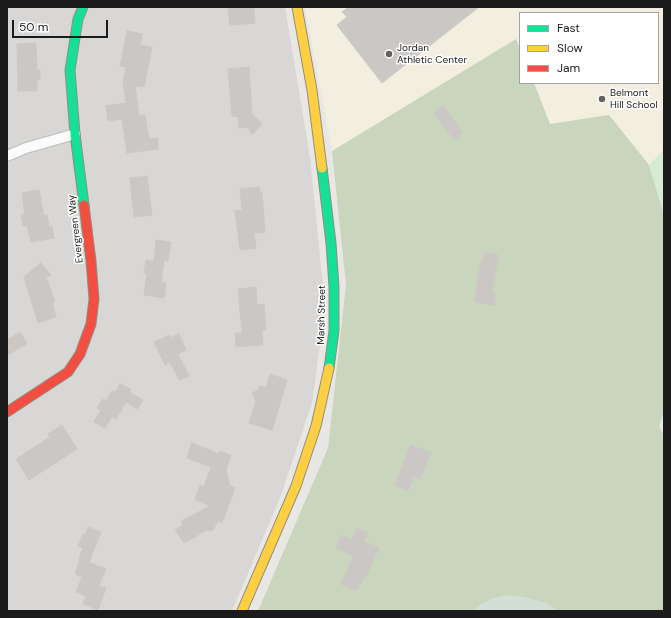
<!DOCTYPE html>
<style>
body{margin:0}
#map{position:relative;width:671px;height:618px;overflow:hidden;background:#e9e7e4;font-family:"DM Sans",sans-serif}
canvas{display:block}
.frame{position:absolute;inset:0;border:8px solid #1b1b1b;pointer-events:none}
.legend{position:absolute;left:519px;top:12px;width:140px;height:72px;box-sizing:border-box;background:#fff;border:1px solid #a4a4a4;margin:0;padding:5px 7px;list-style:none;font-size:12px;color:#1b1b1b}
.legend li{display:flex;align-items:center;gap:8px;height:20px}
.legend b{width:20px;border:1px solid #a4a4a4}
.scale{position:absolute;left:12px;top:20px;width:96px;height:18px;box-sizing:border-box;border:2px solid #1b1b1b;border-top:0;padding-left:5px;font-size:12px;line-height:14px;white-space:nowrap;color:#1b1b1b;-webkit-text-stroke:3px #fff;paint-order:stroke}
</style>
<div id="map">
<canvas width="671" height="618"></canvas>
<div class="frame"></div>
<ul class="legend">
<li><b style="height:5px;background:#16e098"></b>Fast</li>
<li><b style="height:5px;background:#ffcf43"></b>Slow</li>
<li><b style="height:5px;background:#f24e42"></b>Jam</li>
</ul>
<div class="scale">50 m</div>
</div>
<script>
const c = document.querySelector('canvas').getContext('2d');
c.lineJoin = 'round';
function fill(path, color) { c.fillStyle = color; c.fill(path, 'evenodd'); }
const shape = rows => new Path2D(rows.map(r => 'M' + r).join(''));
function stroke(path, color, width, dash) { c.strokeStyle = color; c.lineWidth = width; c.lineCap = dash ? 'butt' : 'round'; c.setLineDash(dash || []); c.stroke(path); }
function drawText(font, color, halo, rows, align = 'center') {
  c.font = font + ' "DM Sans",sans-serif'; c.lineWidth = 3; c.setLineDash([]); c.textBaseline = 'middle'; c.strokeStyle = halo; c.fillStyle = color; for (const [text, x, y, turn = 0] of rows) {
    c.save(); c.translate(x, y); c.rotate((+turn || 0) * Math.PI / 180); c.textAlign = isNaN(turn) ? turn : align; if (halo) c.strokeText(text, 0, 0); c.fillText(text, 0, 0); c.restore();
  }
}
const residential = shape([
 [7,7,285,7,310,158,325,307,312,403,280,498,232,611,7,611]
]);
const education = shape([
 [305,7,664,7,664,150,649,165,609,115,550,124,534,83,658,83,658,13,520,13,520,49,516,40,332,151]
]);
const forest = shape([
 [516,39,520,49,520,83,534,83,550,124,609,115,649,165,664,214,664,412,659,426,664,436,664,611,258,611,328,448,346,285,332,151]
]);
const wetland = shape([
 [508,595,524,597,544,602,559,611,472,611,481,604,494,598]
]);
const park = shape([
 [664,150,664,214,649,165]
]);
const building = shape([
 [228,7,254,7,255,23,230,25,228,7],
 [349,7,479,7,382,83,337,25,347,17,342,12,349,7],
 [127,31,142,34,140,45,152,47,144,87,135,86,139,115,145,115,149,139,157,138,158,149,127,153,122,119,108,121,106,106,126,103,123,82,126,67,120,66,127,31],
 [36,43,37,70,40,70,40,80,37,80,37,91,18,91,17,44,36,43],
 [249,67,252,114,262,124,252,135,248,127,239,128,238,117,232,116,228,69,249,67],
 [443,106,463,133,454,140,434,113,443,106],
 [147,176,152,215,134,217,130,178,147,176],
 [259,187,260,192,262,192,265,232,254,233,256,248,240,250,235,211,242,210,240,189,259,187],
 [39,190,44,216,47,215,49,227,52,227,54,238,31,242,27,225,23,226,21,215,25,214,22,193,39,190],
 [156,240,171,242,168,261,164,260,161,282,166,283,164,298,144,295,147,273,144,273,146,260,154,261,156,240],
 [484,253,498,255,492,293,496,294,494,305,474,302,481,261,483,261,484,253],
 [41,263,51,275,46,278,55,301,52,302,56,317,38,323,24,277,41,263],
 [256,287,257,305,264,304,266,330,262,330,263,345,236,347,235,333,242,333,238,289,256,287],
 [20,332,27,344,7,355,7,340,20,332],
 [179,334,186,350,178,354,189,376,179,380,170,362,165,365,154,342,170,335,171,338,179,334],
 [270,374,287,380,272,430,249,423,256,401,252,393,258,390,259,386,266,388,270,374],
 [120,384,131,389,129,392,143,400,137,409,126,402,116,419,112,416,105,428,94,422,101,410,97,408,103,399,106,401,112,391,115,392,120,384],
 [62,425,77,449,29,480,16,459,50,437,48,434,62,425],
 [192,443,219,454,220,451,231,455,226,469,230,486,235,488,222,523,218,521,213,530,205,531,184,543,175,530,183,525,181,521,210,506,195,500,200,485,204,487,211,467,187,458,192,443],
 [411,445,431,453,420,479,414,476,408,491,395,485,411,445],
 [88,527,101,532,89,562,79,558,83,548,78,546,83,534,85,535,88,527],
 [357,528,368,533,364,541,379,548,365,578,363,577,357,591,341,584,354,556,336,548,341,535,352,540,357,528],
 [80,559,106,569,99,586,106,588,98,610,83,604,86,596,76,592,82,577,75,574,80,559]
]);
const street = shape([
 [7,156,26,148,75,134]
]);
const fast = shape([
 [83,7,78,19,70,70,75,134,84,205],
 [322,168,331,243,334,287,334,331,329,368]
]);
const slow = shape([
 [297,7,312,90,322,168],
 [242,611,296,486,316,426,329,368]
]);
const jam = shape([
 [7,412,68,372,80,354,91,324,94,299,91,261,84,205]
]);
const markers = [
 [389,54,4,"#636261"],
 [602,99,4,"#636261"]
];
const poiNames = [
 ["Jordan",397,48],
 ["Athletic Center",397,60],
 ["Belmont",610,93],
 ["Hill School",610,105]
];
const streetNames = [
 ["Evergreen Way",76,229,-97],
 ["Marsh Street",322,315,-89]
];
fill(residential, '#d8d7d5');
fill(education, '#f2efe0');
fill(forest, '#c9d5bc');
fill(wetland, '#d3ded5');
fill(park, '#d6ecd2');
fill(building, '#cac7c5');
stroke(building, '#ccc8c6', 1);
stroke(street, '#bcbcba', 12);
stroke(fast, '#908f7f', 11);
stroke(slow, '#908f7f', 11);
stroke(jam, '#908f7f', 11);
stroke(street, '#fcfbfb', 10);
stroke(fast, '#16e098', 9);
stroke(slow, '#ffcf43', 9);
stroke(jam, '#f24e42', 9);
for (const [x, y, r, color] of markers) { const dot = new Path2D(); dot.arc(x, y, r, 0, 2 * Math.PI); c.fillStyle = color; c.fill(dot); stroke(dot, '#fff', 1.5); }
drawText('10px', '#1b1b1b', '#fff', poiNames, 'left');
drawText('10px', '#1b1b1b', '#fff', streetNames);
</script>
